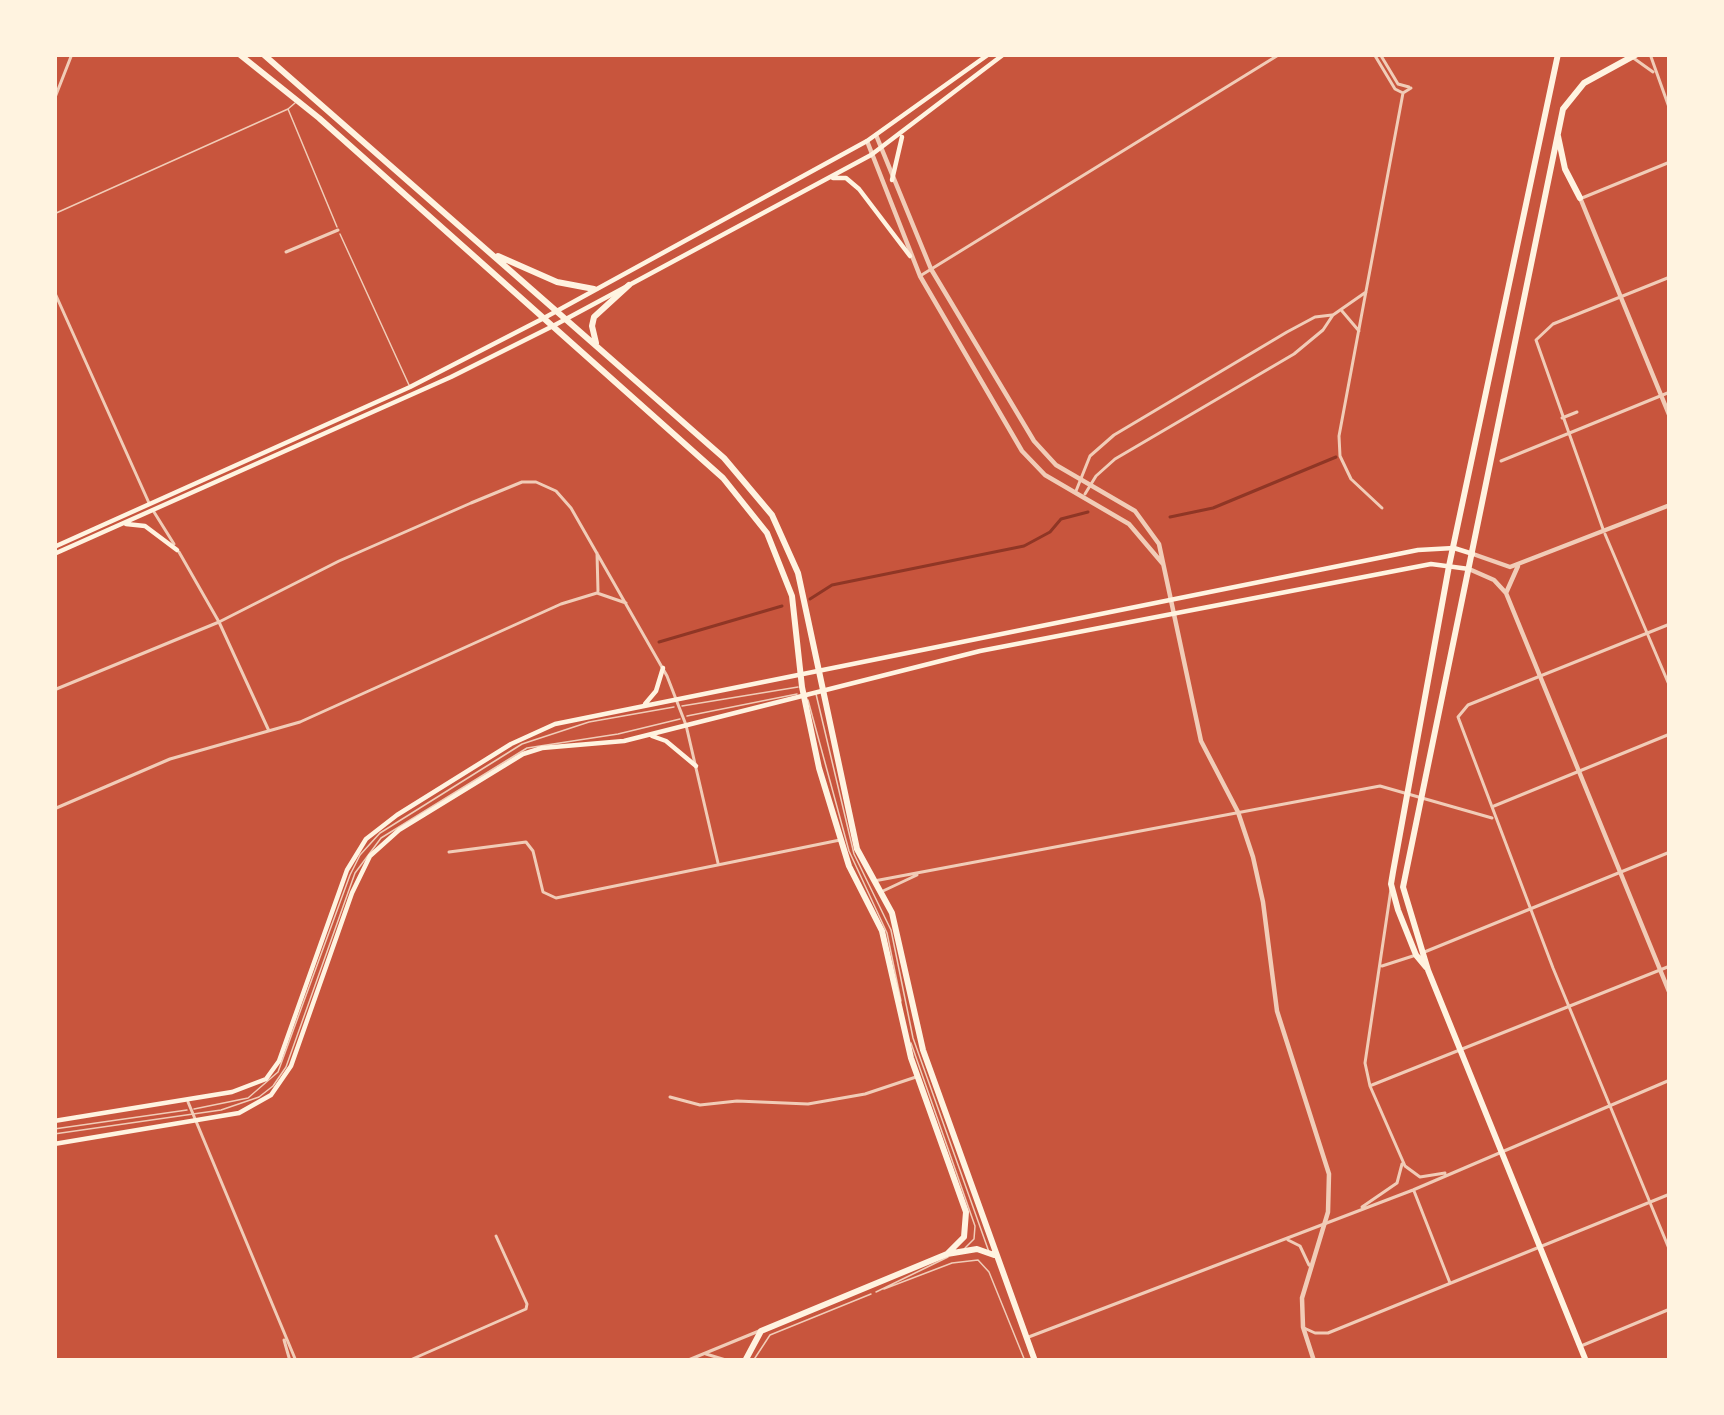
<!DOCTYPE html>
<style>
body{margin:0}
#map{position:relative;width:1724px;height:1415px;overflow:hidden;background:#c8553d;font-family:"IBM Plex Sans",sans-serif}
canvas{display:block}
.frame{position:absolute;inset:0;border:57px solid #fff3e0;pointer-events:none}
</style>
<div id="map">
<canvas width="1724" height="1415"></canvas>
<div class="frame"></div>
</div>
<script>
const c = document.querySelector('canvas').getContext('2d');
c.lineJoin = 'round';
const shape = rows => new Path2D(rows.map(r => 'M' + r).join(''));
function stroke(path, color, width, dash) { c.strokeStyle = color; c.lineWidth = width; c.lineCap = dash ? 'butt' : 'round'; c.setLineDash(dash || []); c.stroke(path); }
const stream = shape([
 [1170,517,1213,508,1336,457],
 [810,599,832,585,1024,546,1050,532,1061,519,1088,512],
 [659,642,782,606]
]);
const service = shape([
 [288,109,337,227],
 [54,214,288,109,295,103],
 [340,234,409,385],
 [816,694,854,854,891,930,913,1038,989,1252],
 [808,700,849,851,887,933,901,1001],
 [682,706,798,687],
 [687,716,797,694],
 [911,1043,975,1226,974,1239,965,1248],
 [194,1109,248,1098,278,1072,350,875,360,855,380,833,522,744,589,722,674,707],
 [54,1129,187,1110],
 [54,1134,221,1110,259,1097,273,1086,286,1067,355,873,381,838,527,748,618,734,680,719],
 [884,1289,952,1263,978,1260,989,1272,1025,1361],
 [876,1292,948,1257],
 [753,1361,770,1335,871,1294]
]);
const pedestrian = shape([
 [1605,534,1670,687]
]);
const minor = shape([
 [1374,54,1395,89,1403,93,1411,88],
 [1380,54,1398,84,1409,87],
 [1650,54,1670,110],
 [1632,57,1653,72],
 [54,100,72,54],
 [1582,198,1670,162],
 [286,252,338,230],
 [920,276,1280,54],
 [54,291,149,503],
 [1342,311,1359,331],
 [1562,418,1577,412],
 [1501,461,1670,392],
 [1076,491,1090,456,1114,435,1287,332,1315,317,1332,315],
 [1085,494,1096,476,1115,459,1294,354,1323,330,1333,315,1366,292],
 [1382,508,1351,479,1340,456,1339,436,1403,93],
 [154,512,174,544],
 [1603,529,1536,340,1553,324,1670,277],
 [179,552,219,622,269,731],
 [597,553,598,591],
 [1670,624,1468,705,1458,717,1553,968,1670,1251],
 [54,690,219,622,339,561,471,503,522,482,536,482,556,491,571,508,667,676,686,725,718,863],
 [1494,806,1670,734],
 [54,809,170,759,300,722,561,604,597,593,626,603],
 [449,852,526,842,533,851,543,892,556,898,840,840],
 [874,881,1380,786,1492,818],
 [1391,889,1365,1063,1370,1086,1405,1166,1420,1177,1445,1173],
 [883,891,917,875],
 [1422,953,1670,852],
 [1382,966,1413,956],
 [1372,1085,1670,966],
 [670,1097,700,1105,737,1101,808,1104,865,1094,916,1077],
 [188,1102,296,1361],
 [1414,1191,1450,1283],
 [1362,1207,1397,1183,1402,1164],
 [1288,1240,1300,1246,1309,1265],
 [1304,1328,1315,1333,1328,1333,1670,1194],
 [1026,1338,1413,1190,1670,1080],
 [284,1340,290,1361],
 [1581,1346,1670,1309],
 [706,1354,729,1361],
 [408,1361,526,1309,527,1304,496,1236],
 [686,1361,759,1331]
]);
const tertiary = shape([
 [876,135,931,269,1034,441,1056,465,1135,511,1159,544,1201,741,1238,812,1253,857,1263,902,1277,1011,1329,1174,1328,1212,1302,1298,1303,1327,1314,1361],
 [867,141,920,276,1022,451,1045,475,1129,524,1163,564],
 [1581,200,1670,417],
 [1473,554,1510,567,1670,505],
 [1469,569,1494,580,1506,593,1670,994],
 [1506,593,1518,566]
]);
const secondary = shape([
 [833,178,846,178,859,189,910,256],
 [892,180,902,137],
 [126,524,145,526,177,550],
 [54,547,410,387,544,318,867,141,989,54],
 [54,554,451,377,553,326,871,155,1004,54],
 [645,704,656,691,663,668],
 [652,736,666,741,696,766],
 [54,1121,232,1092,266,1079,279,1061,347,870,366,839,397,815,511,744,555,724,1418,550,1454,548,1473,554],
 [54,1144,239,1113,271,1095,291,1066,352,893,370,856,399,830,523,754,542,748,624,741,980,651,1431,564,1469,569]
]);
const primary = shape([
 [239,54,319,118,723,478,767,533,792,596,802,687,819,768,849,866,882,931,911,1058,966,1212,964,1237,947,1254],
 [263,54,724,458,772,515,798,573,857,849,892,913,923,1050,1035,1361],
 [1558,136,1565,169,1580,198],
 [498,256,557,282,594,289],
 [596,343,592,326,594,317,629,285],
 [1426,967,1416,955,1398,910,1391,884,1393,872,1449,566,1558,54],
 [745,1361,761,1331,947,1254,977,1249,994,1255],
 [1586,1361,1428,970,1403,887,1563,109,1584,83,1637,54]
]);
stroke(stream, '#8f3625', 3);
stroke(service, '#f1ccb7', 1.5);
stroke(pedestrian, '#f1ccb7', 3);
stroke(minor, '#f1ccb7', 3);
stroke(tertiary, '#f1ccb7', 4.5);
stroke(secondary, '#fff3e0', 4.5);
stroke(primary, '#fff3e0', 6);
</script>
